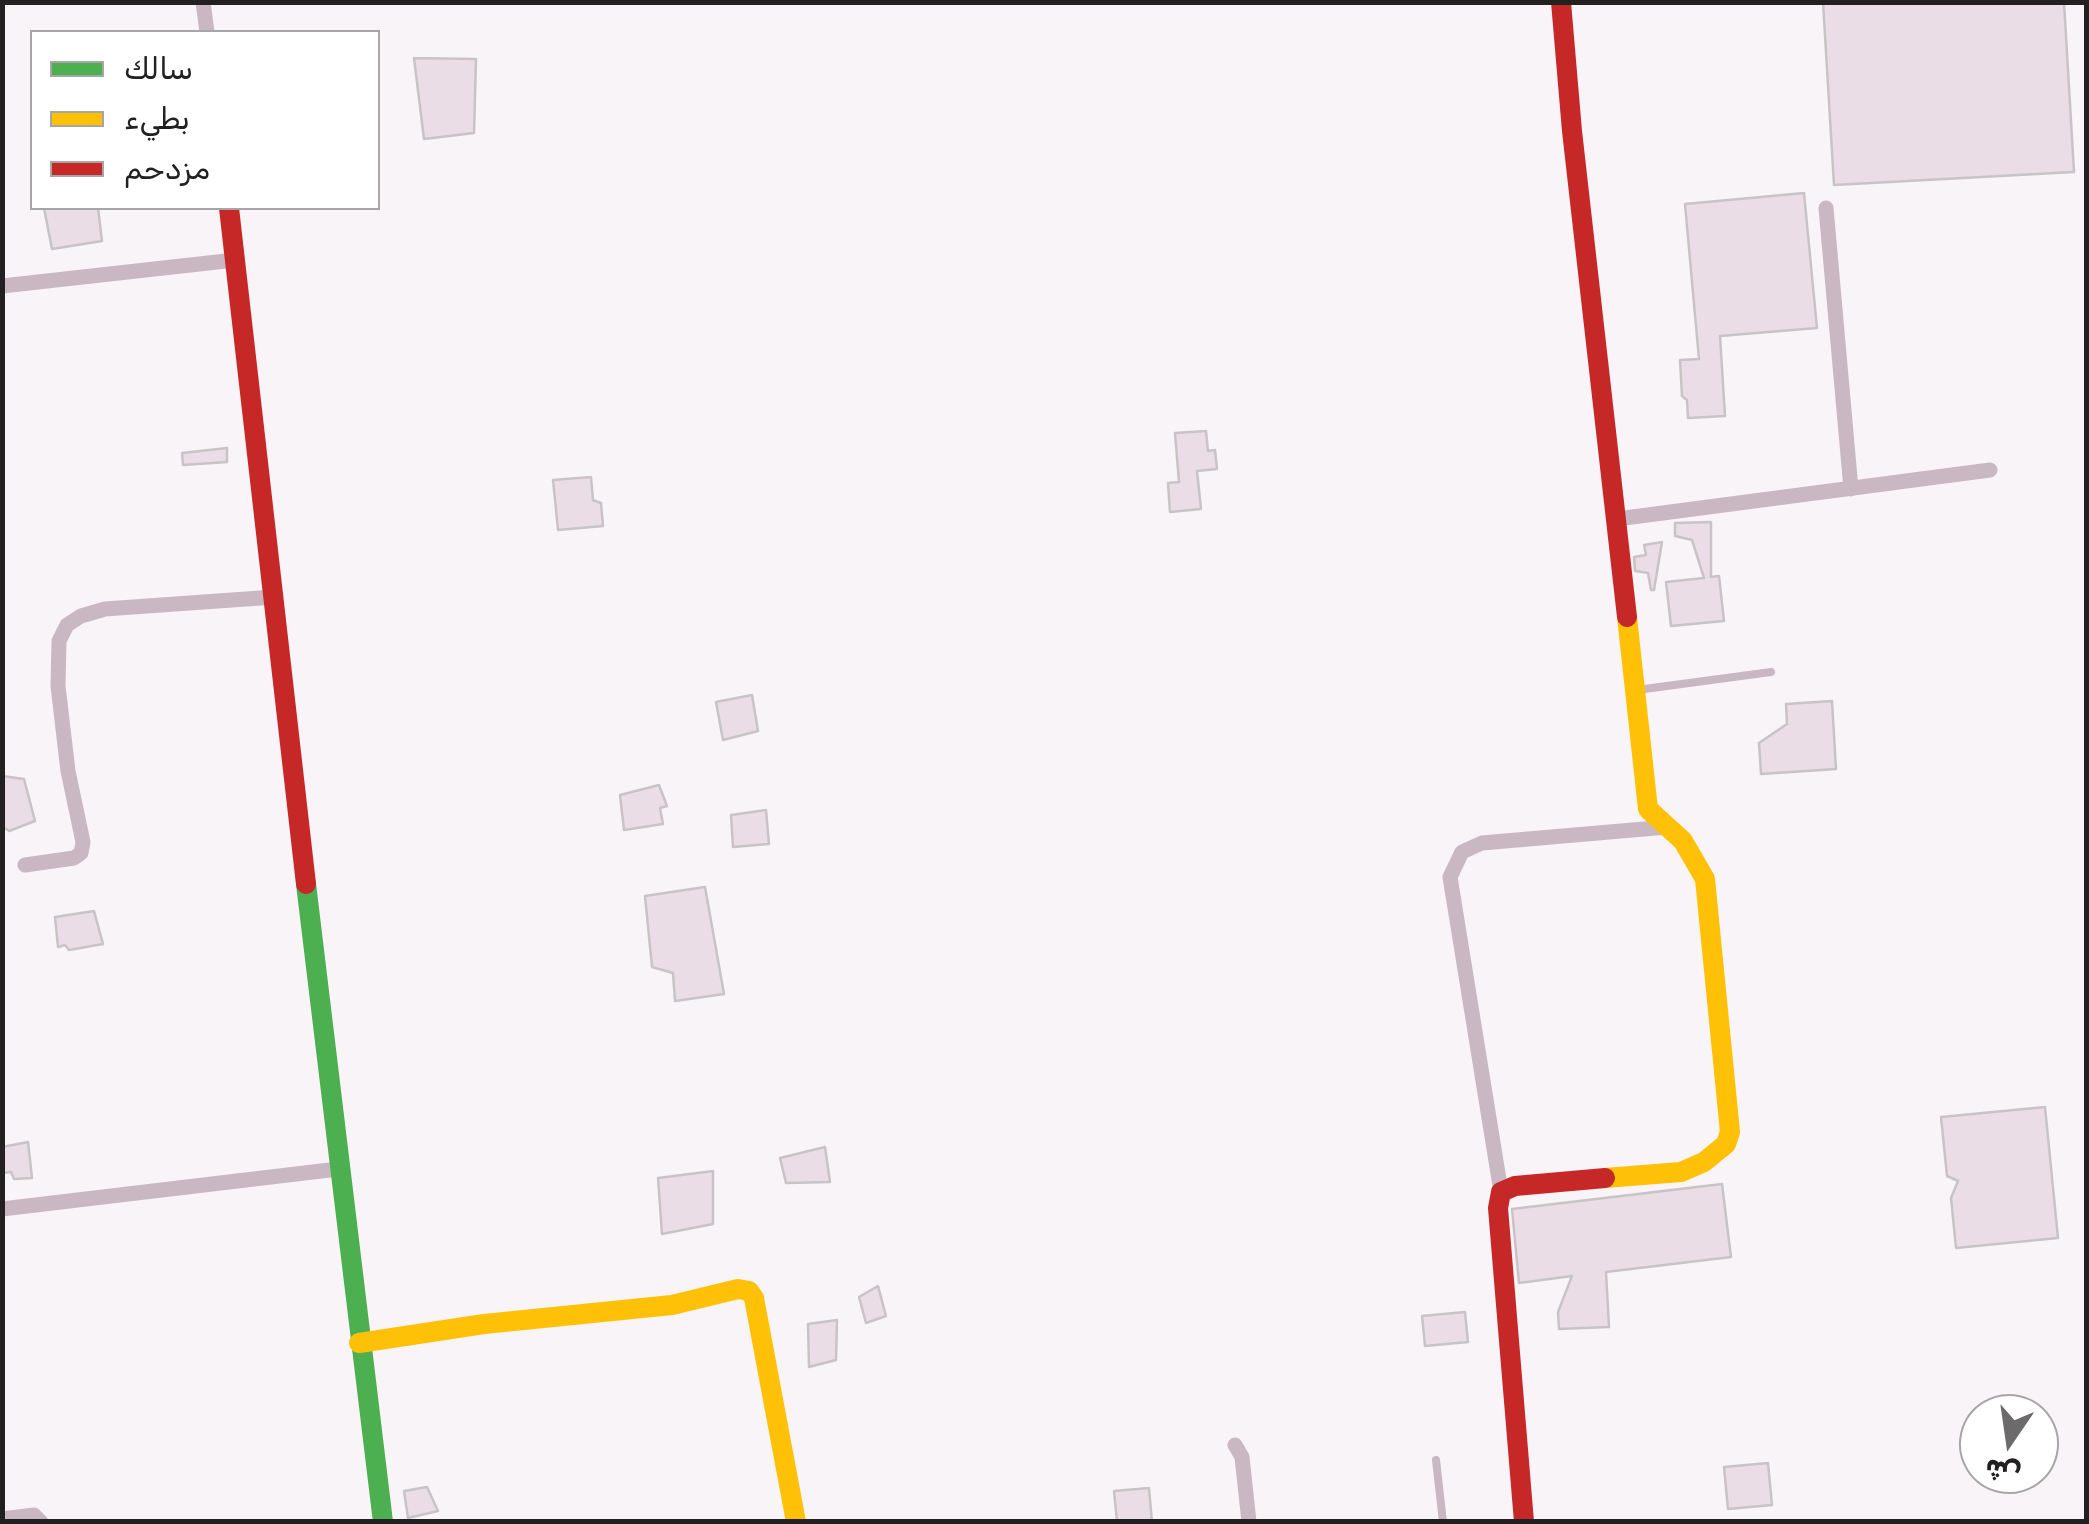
<!DOCTYPE html>
<meta charset="utf-8">
<style>
body{margin:0}
#map{position:relative;width:2089px;height:1524px;overflow:hidden;background:#f9f4f7;font-family:Rubik,Cairo,sans-serif}
canvas{display:block}
.frame{position:absolute;inset:0;border:5px solid #222021;pointer-events:none}
.legend{position:absolute;left:30px;top:30px;width:350px;height:180px;box-sizing:border-box;background:#fff;border:2px solid #a7a6a6;margin:0;padding:12px 18px;list-style:none;font-size:30px;color:#222021}
.legend li{display:flex;align-items:center;gap:20px;height:50px}
.legend b{width:50px;border:2px solid #a7a6a6}
.north{position:absolute;left:1959px;top:1394px;width:100px;height:100px;box-sizing:border-box;background:#fff;border:2px solid #a7a6a6;border-radius:50%;rotate:193deg;font-size:28px;font-weight:700;line-height:40px;text-align:center;color:#222021}
.north::after{content:'';display:block;margin:auto;width:35px;height:45px;background:#6d6a6c;clip-path:polygon(50% 0,100% 100%,50% 72%,0 100%)}
</style>
<div id="map">
<canvas width="2089" height="1524"></canvas>
<div class="frame"></div>
<ul class="legend">
<li><b style="height:12px;background:#4caf50"></b>سالك</li>
<li><b style="height:12px;background:#ffc107"></b>بطيء</li>
<li><b style="height:12px;background:#c62828"></b>مزدحم</li>
</ul>
<div class="north">ش</div>
</div>
<script>
const context = document.querySelector('canvas').getContext('2d');
context.lineJoin = 'round';
function fillPath(path, color) {
  context.fillStyle = color;
  context.fill(path, 'evenodd');
}
function shape(rows) {
  const path = new Path2D();
  for (const r of rows) {
    path.moveTo(r[0], r[1]);
    for (let i = 2; i < r.length; i += 2) path.lineTo(r[i], r[i + 1]);
  }
  return path;
}
function stroke(path, color, width, dash) {
  context.strokeStyle = color;
  context.lineWidth = width;
  context.lineCap = dash ? 'butt' : 'round';
  context.setLineDash(dash || []);
  context.stroke(path);
}
const building = shape([
 [1823,2,2064,2,2074,172,1834,185,1823,2],
 [414,58,476,59,474,133,424,139,414,58],
 [1804,193,1817,328,1720,336,1725,416,1688,418,1687,400,1682,396,1680,360,1699,359,1685,204,1804,193],
 [44,208,98,208,102,241,52,249,44,208],
 [1206,431,1208,451,1215,450,1217,469,1197,471,1201,509,1170,512,1168,483,1179,482,1175,433,1206,431],
 [227,448,227,462,183,465,182,453,227,448],
 [591,477,593,500,601,503,603,526,558,530,553,480,591,477],
 [1711,522,1711,577,1719,576,1724,621,1671,626,1666,582,1704,578,1692,540,1675,536,1675,523,1711,522],
 [1662,542,1654,590,1651,590,1648,573,1635,571,1634,557,1646,555,1644,545,1662,542],
 [752,695,758,731,723,740,716,702,752,695],
 [1832,701,1836,769,1761,774,1759,743,1787,724,1786,704,1832,701],
 [2,776,24,779,35,821,9,831,2,826,2,776],
 [659,785,667,806,660,808,663,824,624,830,620,795,659,785],
 [766,810,769,844,733,847,731,815,766,810],
 [705,887,724,994,675,1001,673,973,652,967,645,896,705,887],
 [94,911,103,944,69,950,65,945,58,947,55,917,94,911],
 [2045,1107,2058,1238,1956,1248,1951,1198,1958,1181,1947,1176,1941,1117,2045,1107],
 [28,1142,32,1178,14,1179,11,1172,2,1173,2,1147,28,1142],
 [825,1147,830,1182,786,1183,780,1158,825,1147],
 [713,1171,713,1224,662,1234,658,1178,713,1171],
 [1722,1184,1731,1257,1606,1272,1609,1327,1559,1329,1558,1312,1572,1276,1519,1283,1512,1209,1722,1184],
 [878,1286,886,1316,866,1323,859,1297,878,1286],
 [1465,1312,1468,1342,1425,1346,1422,1316,1465,1312],
 [837,1320,836,1360,809,1367,808,1324,837,1320],
 [1768,1463,1772,1505,1728,1509,1724,1467,1768,1463],
 [427,1487,438,1511,408,1518,404,1491,427,1487],
 [1149,1488,1152,1522,1117,1522,1114,1491,1149,1488]
]);
fillPath(building, '#ebdde5');
stroke(building, '#c8c4c6', 2.5);
stroke(shape([
 [1637,690,1771,672],
 [1436,1460,1443,1522]
]), '#c9b8c1', 8);
stroke(shape([
 [203,2,207,32],
 [1826,208,1851,489],
 [2,286,235,260],
 [1617,519,1990,470],
 [25,865,74,858,81,853,83,842,68,771,58,686,59,641,67,625,81,616,105,609,274,597],
 [1501,1192,1450,877,1462,852,1482,843,1667,827],
 [2,1209,338,1169],
 [1235,1445,1242,1457,1249,1522],
 [2,1519,34,1515,41,1522]
]), '#c9b8c1', 15);
stroke(shape([
 [306,884,383,1522]
]), '#4caf50', 20);
stroke(shape([
 [1605,1178,1681,1172,1704,1162,1726,1144,1730,1132,1705,879,1683,841,1648,809,1627,617],
 [359,1343,484,1324,672,1305,738,1289,749,1291,754,1298,796,1522]
]), '#ffc107', 20);
stroke(shape([
 [1561,2,1572,131,1627,617],
 [229,208,306,884],
 [1524,1522,1498,1208,1501,1192,1515,1186,1605,1178]
]), '#c62828', 20);
</script>
